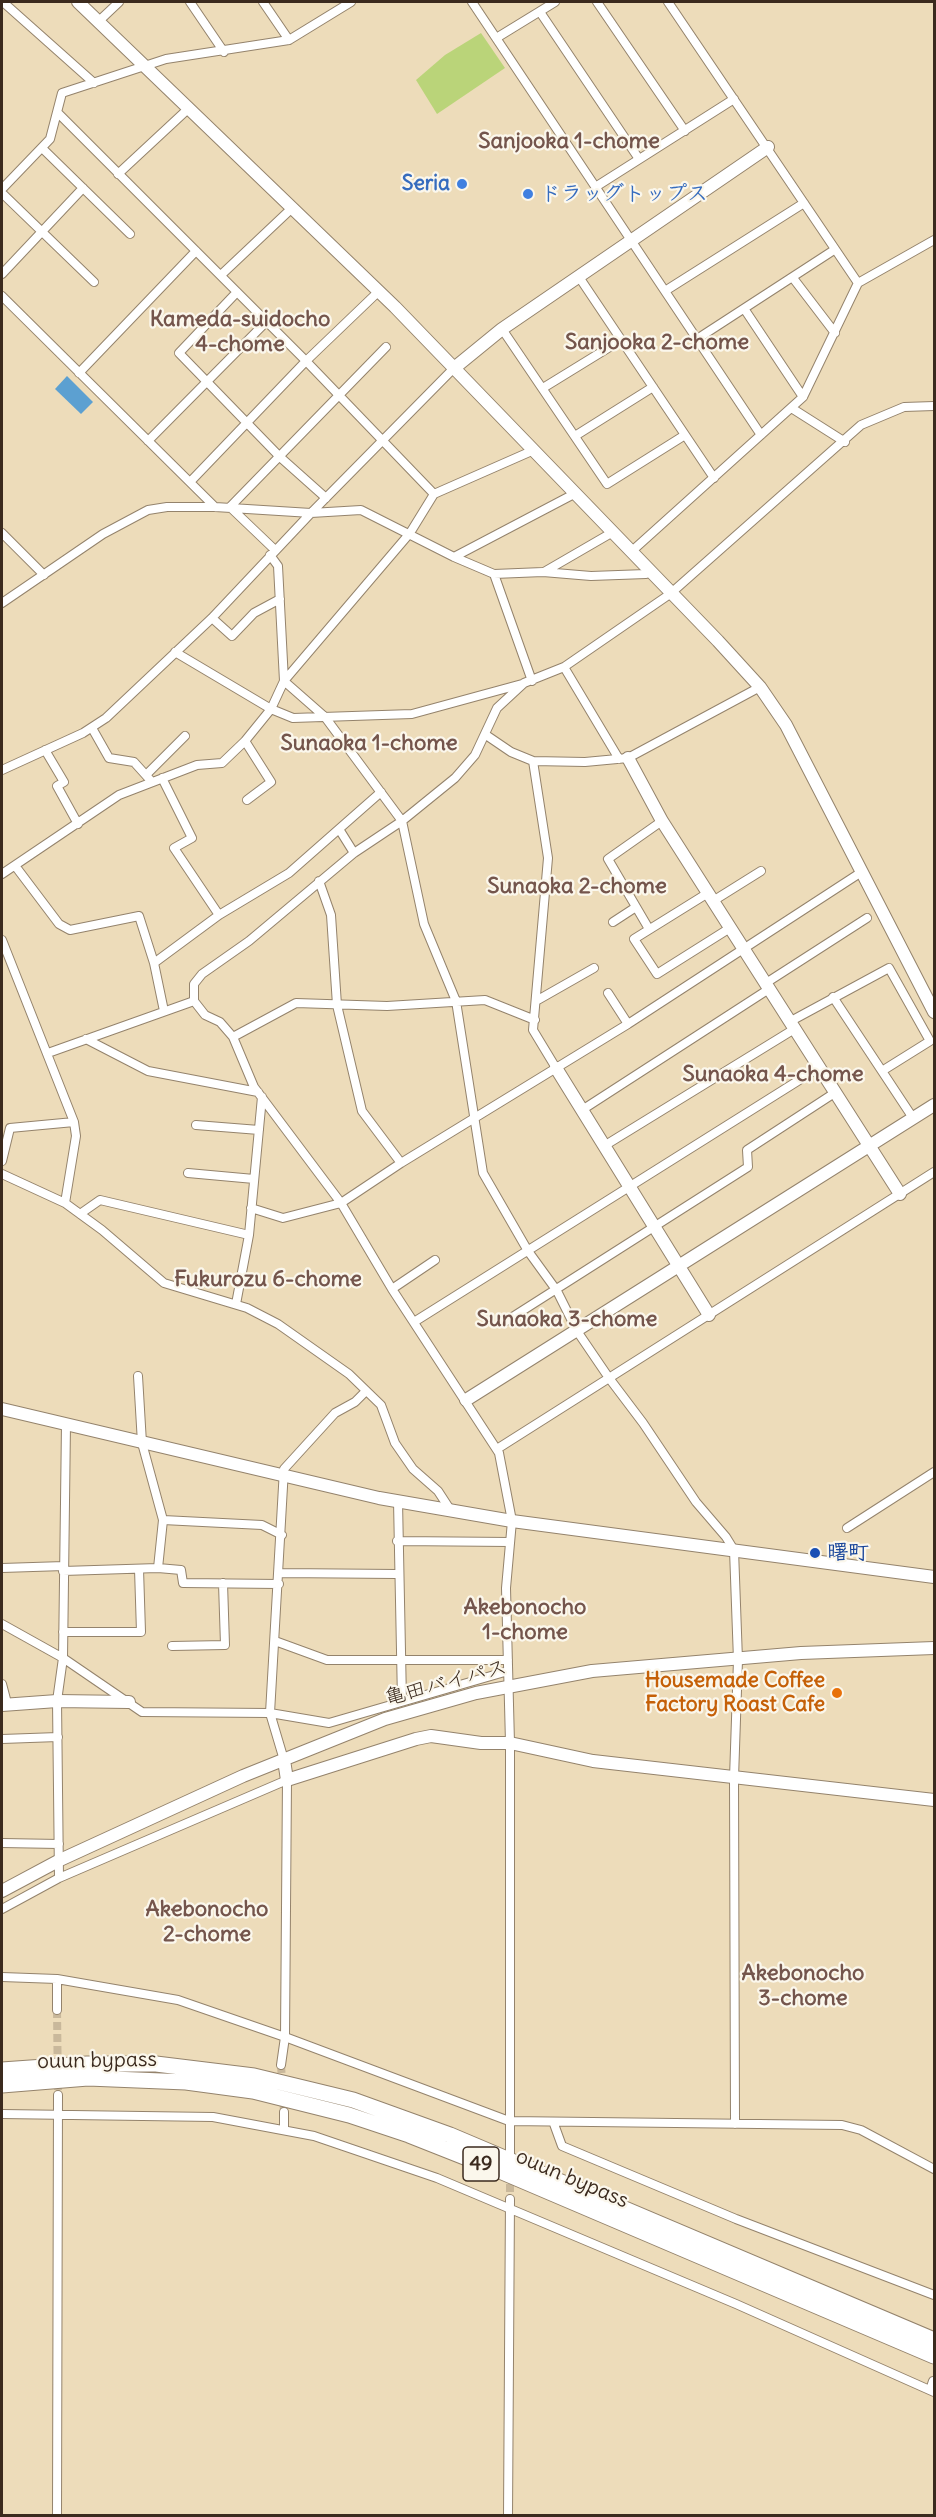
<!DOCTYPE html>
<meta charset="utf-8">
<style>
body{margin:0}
#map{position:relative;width:936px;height:2517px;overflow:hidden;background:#eddcba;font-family:Delius,sans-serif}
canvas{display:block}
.frame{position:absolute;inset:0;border:3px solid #3b2a1e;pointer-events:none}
</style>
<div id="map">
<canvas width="936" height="2517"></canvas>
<div class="frame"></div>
</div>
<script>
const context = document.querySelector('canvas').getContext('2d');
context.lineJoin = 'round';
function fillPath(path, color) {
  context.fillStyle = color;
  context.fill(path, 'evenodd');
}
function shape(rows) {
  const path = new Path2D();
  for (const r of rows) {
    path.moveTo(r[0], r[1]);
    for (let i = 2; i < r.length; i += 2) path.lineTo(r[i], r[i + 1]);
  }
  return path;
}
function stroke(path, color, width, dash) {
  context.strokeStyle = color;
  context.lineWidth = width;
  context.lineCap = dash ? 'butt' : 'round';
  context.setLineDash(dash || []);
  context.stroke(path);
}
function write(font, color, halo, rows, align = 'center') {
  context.font = font + ' Delius,"Klee One",sans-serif';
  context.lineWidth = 4.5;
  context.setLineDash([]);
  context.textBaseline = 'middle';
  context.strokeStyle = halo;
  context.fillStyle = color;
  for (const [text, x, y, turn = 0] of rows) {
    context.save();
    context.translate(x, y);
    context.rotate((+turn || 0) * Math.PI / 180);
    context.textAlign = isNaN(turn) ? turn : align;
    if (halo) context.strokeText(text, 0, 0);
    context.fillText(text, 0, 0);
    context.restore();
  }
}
fillPath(shape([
 [481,33,505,68,437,114,416,80,445,55]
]), '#bad479');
fillPath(shape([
 [67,376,93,402,81,414,55,389]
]), '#5ca0d1');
stroke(shape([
 [57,2010,58,2095],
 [281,2065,284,2112],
 [510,2172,510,2199]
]), '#c9b89b', 8, [8, 4]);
const street = shape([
 [3,2,94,83],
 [190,2,224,52],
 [263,2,289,40],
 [472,2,761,435],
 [597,2,685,131],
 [668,2,858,283],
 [540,12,639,159],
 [100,20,119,2],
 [498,37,555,2],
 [58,113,306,361,434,494],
 [42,148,130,234],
 [118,174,189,108],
 [597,186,734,99],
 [2,189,50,139,62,93,166,59,289,40,351,2],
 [2,193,94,282],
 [2,274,83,188],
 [221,275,291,209],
 [579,277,714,478],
 [793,278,835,333],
 [665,291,804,203],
 [237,292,179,353,280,457,326,498],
 [2,296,215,507],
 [745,310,803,397],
 [502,329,607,484,685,435],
 [697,339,834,250],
 [79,373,196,251],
 [543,388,621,340],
 [793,409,845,442],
 [575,436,653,387],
 [148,441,267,321],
 [190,482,306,361,378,292],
 [2,533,44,575],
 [275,550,230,507,386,347],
 [632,551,803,397,858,283,934,240],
 [270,555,278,566,284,681,325,717,402,821,424,924,456,1001,483,1173,528,1251,557,1291,577,1331,609,1378,643,1423,696,1502,726,1537,734,1550,738,1660,734,1778,735,2124],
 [454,557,574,494],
 [544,572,613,532],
 [494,574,543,572,591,576,646,574,650,571],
 [2,603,103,534,148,510,167,507,215,507,311,513,361,510,454,557,494,574,532,681],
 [212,618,232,636,254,613,280,599],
 [175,652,271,709,293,718,412,714,522,684],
 [564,667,619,759],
 [92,728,109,758,134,762,152,782],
 [486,735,511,752,533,761,585,762,628,758,760,687],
 [245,741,271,782,247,800],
 [45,750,64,782,57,786,78,824],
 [533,761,548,858,533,1030,556,1068],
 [2,770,83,733,106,718,212,618,311,513,453,369],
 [146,775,185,736],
 [162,778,192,838,174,848,219,915],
 [339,829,354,853],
 [16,867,59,924,70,930,139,916,154,963,164,1011],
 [2,874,119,795,197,765,222,763,245,741,271,709,284,681,410,533,434,494,534,450],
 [319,881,331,915,337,1005,362,1111,401,1163],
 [708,893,634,939,657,974,730,928],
 [713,901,761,871],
 [613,922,636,907],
 [649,929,608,859,662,821],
 [2,940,74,1122,76,1136,65,1203],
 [154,963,219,915,289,873,381,792],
 [766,983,867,918],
 [608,993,628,1024],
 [833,997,913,1118],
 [536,1001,594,968],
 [791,1021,889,968,930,1041,882,1071],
 [233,1037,296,1003,387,1006,485,1000,535,1020],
 [86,1039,148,1071,258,1092],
 [48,1053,194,1001],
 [582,1110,769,989],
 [196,1125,259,1130],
 [604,1146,796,1028],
 [2,1161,10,1128,74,1122],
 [188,1173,254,1179],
 [2,1174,65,1203,102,1230,164,1283,247,1308,278,1324,349,1374,381,1405,395,1443,413,1469,438,1491,451,1511],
 [251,1208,283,1218,341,1203,401,1163,628,1024,860,873],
 [80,1214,100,1200,249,1235],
 [392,1289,435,1260],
 [236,1304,249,1235,262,1097],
 [414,1322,820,1067],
 [503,1323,748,1167,747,1150,836,1092],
 [138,1376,142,1443,163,1520,158,1568],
 [497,1449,934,1172],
 [398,1501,402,1701],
 [163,1520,262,1525,282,1535],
 [847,1528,934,1472],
 [397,1541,510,1542],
 [2,1568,64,1566],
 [63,1571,158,1568,181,1570,183,1583,279,1584],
 [280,1573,397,1574],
 [2,1624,63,1658,142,1712,270,1713,329,1723,508,1671],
 [63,1632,141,1632,139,1569],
 [275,1641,327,1660,508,1660],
 [172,1646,225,1645,223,1583],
 [2,1684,7,1703],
 [2,1739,58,1737],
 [284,1760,270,1713,284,1469,335,1413,355,1402,366,1391],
 [2,1843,59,1844],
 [59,1878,57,1701,63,1658,66,1424],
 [2,1909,59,1878,287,1780,285,2037,281,2065],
 [2,1977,57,1979,178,2000,285,2037,509,2121,842,2125,861,2130,934,2169],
 [57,1979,57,2010],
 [284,2112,284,2129],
 [2,2114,213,2117,314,2136,437,2178,736,2304,934,2392],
 [554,2124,562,2146,736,2219,934,2295],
 [510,2156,510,1743,506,1588,512,1521,499,1453,392,1289,341,1203,254,1087,233,1037,220,1022,205,1015,194,1001,194,984,202,974,249,941,354,853,402,821,455,778,475,755,497,708,524,683,564,667,670,594,861,425,904,407,934,406],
 [930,2390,933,2381],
 [57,2516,58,2095],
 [508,2516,510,2199]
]);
const secondary = shape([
 [78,2,395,307,718,641,760,687,786,725,934,1012],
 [453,369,502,329,768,147],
 [628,758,662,821,900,1194],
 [556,1068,709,1315],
 [466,1400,934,1105],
 [2,1409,379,1498,512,1521,934,1577],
 [2,1705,57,1701,129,1702],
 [284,1760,287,1780,416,1739,431,1736,481,1743,510,1743,593,1761,934,1800],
 [2,1891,60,1860,243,1776,385,1719,476,1693,592,1671,801,1653,934,1648]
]);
const highway = shape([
 [2,2070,87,2064,156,2064,254,2076,353,2100,450,2135,934,2340],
 [2,2085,88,2078,186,2082,253,2091,349,2115,409,2135,500,2171,934,2356]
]);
stroke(street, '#94836c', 10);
stroke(secondary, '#94836c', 14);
stroke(highway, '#94836c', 17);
stroke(street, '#fff', 8);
stroke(secondary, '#fff', 12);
stroke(highway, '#fff', 15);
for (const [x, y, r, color] of [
 [462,184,6,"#3f7fe0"],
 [528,194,6,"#3f7fe0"],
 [815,1553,6,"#1a4fb4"],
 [837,1693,6,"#e8710a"]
]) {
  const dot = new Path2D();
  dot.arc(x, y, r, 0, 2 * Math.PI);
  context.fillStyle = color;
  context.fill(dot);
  stroke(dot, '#fbf7ec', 2);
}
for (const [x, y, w] of [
 [481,2164,36]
]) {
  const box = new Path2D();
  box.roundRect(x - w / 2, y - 17, w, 34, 4.5);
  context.fillStyle = '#fbf7ec';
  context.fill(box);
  stroke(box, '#3b2a1e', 1.5);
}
write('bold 20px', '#3b2a1e', null, [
 ["49",481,2164]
]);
write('bold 21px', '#366cbe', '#fbf7ec', [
 ["Seria",450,184],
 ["ドラッグトップス",540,194,"left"]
], 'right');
write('bold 21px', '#164399', '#fbf7ec', [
 ["曙町",827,1553]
], 'left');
write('bold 21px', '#c56008', '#fbf7ec', [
 ["Housemade Coffee",825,1681],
 ["Factory Roast Cafe",825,1705]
], 'right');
write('21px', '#3b2a1e', '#fbf7ec', [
 ["亀田バイパス",446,1683,-15],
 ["ouun bypass",97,2061,-1],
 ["ouun bypass",572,2179,23]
]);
write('bold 22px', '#74554c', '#fbf7ec', [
 ["Sanjooka 1-chome",569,142],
 ["Kameda-suidocho",240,320],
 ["4-chome",240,345],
 ["Sanjooka 2-chome",657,343],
 ["Sunaoka 1-chome",369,744],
 ["Sunaoka 2-chome",577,887],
 ["Sunaoka 4-chome",773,1075],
 ["Fukurozu 6-chome",268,1280],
 ["Sunaoka 3-chome",567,1320],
 ["Akebonocho",525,1608],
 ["1-chome",525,1633],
 ["Akebonocho",207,1910],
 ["2-chome",207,1935],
 ["Akebonocho",803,1974],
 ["3-chome",803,1999]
]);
</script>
